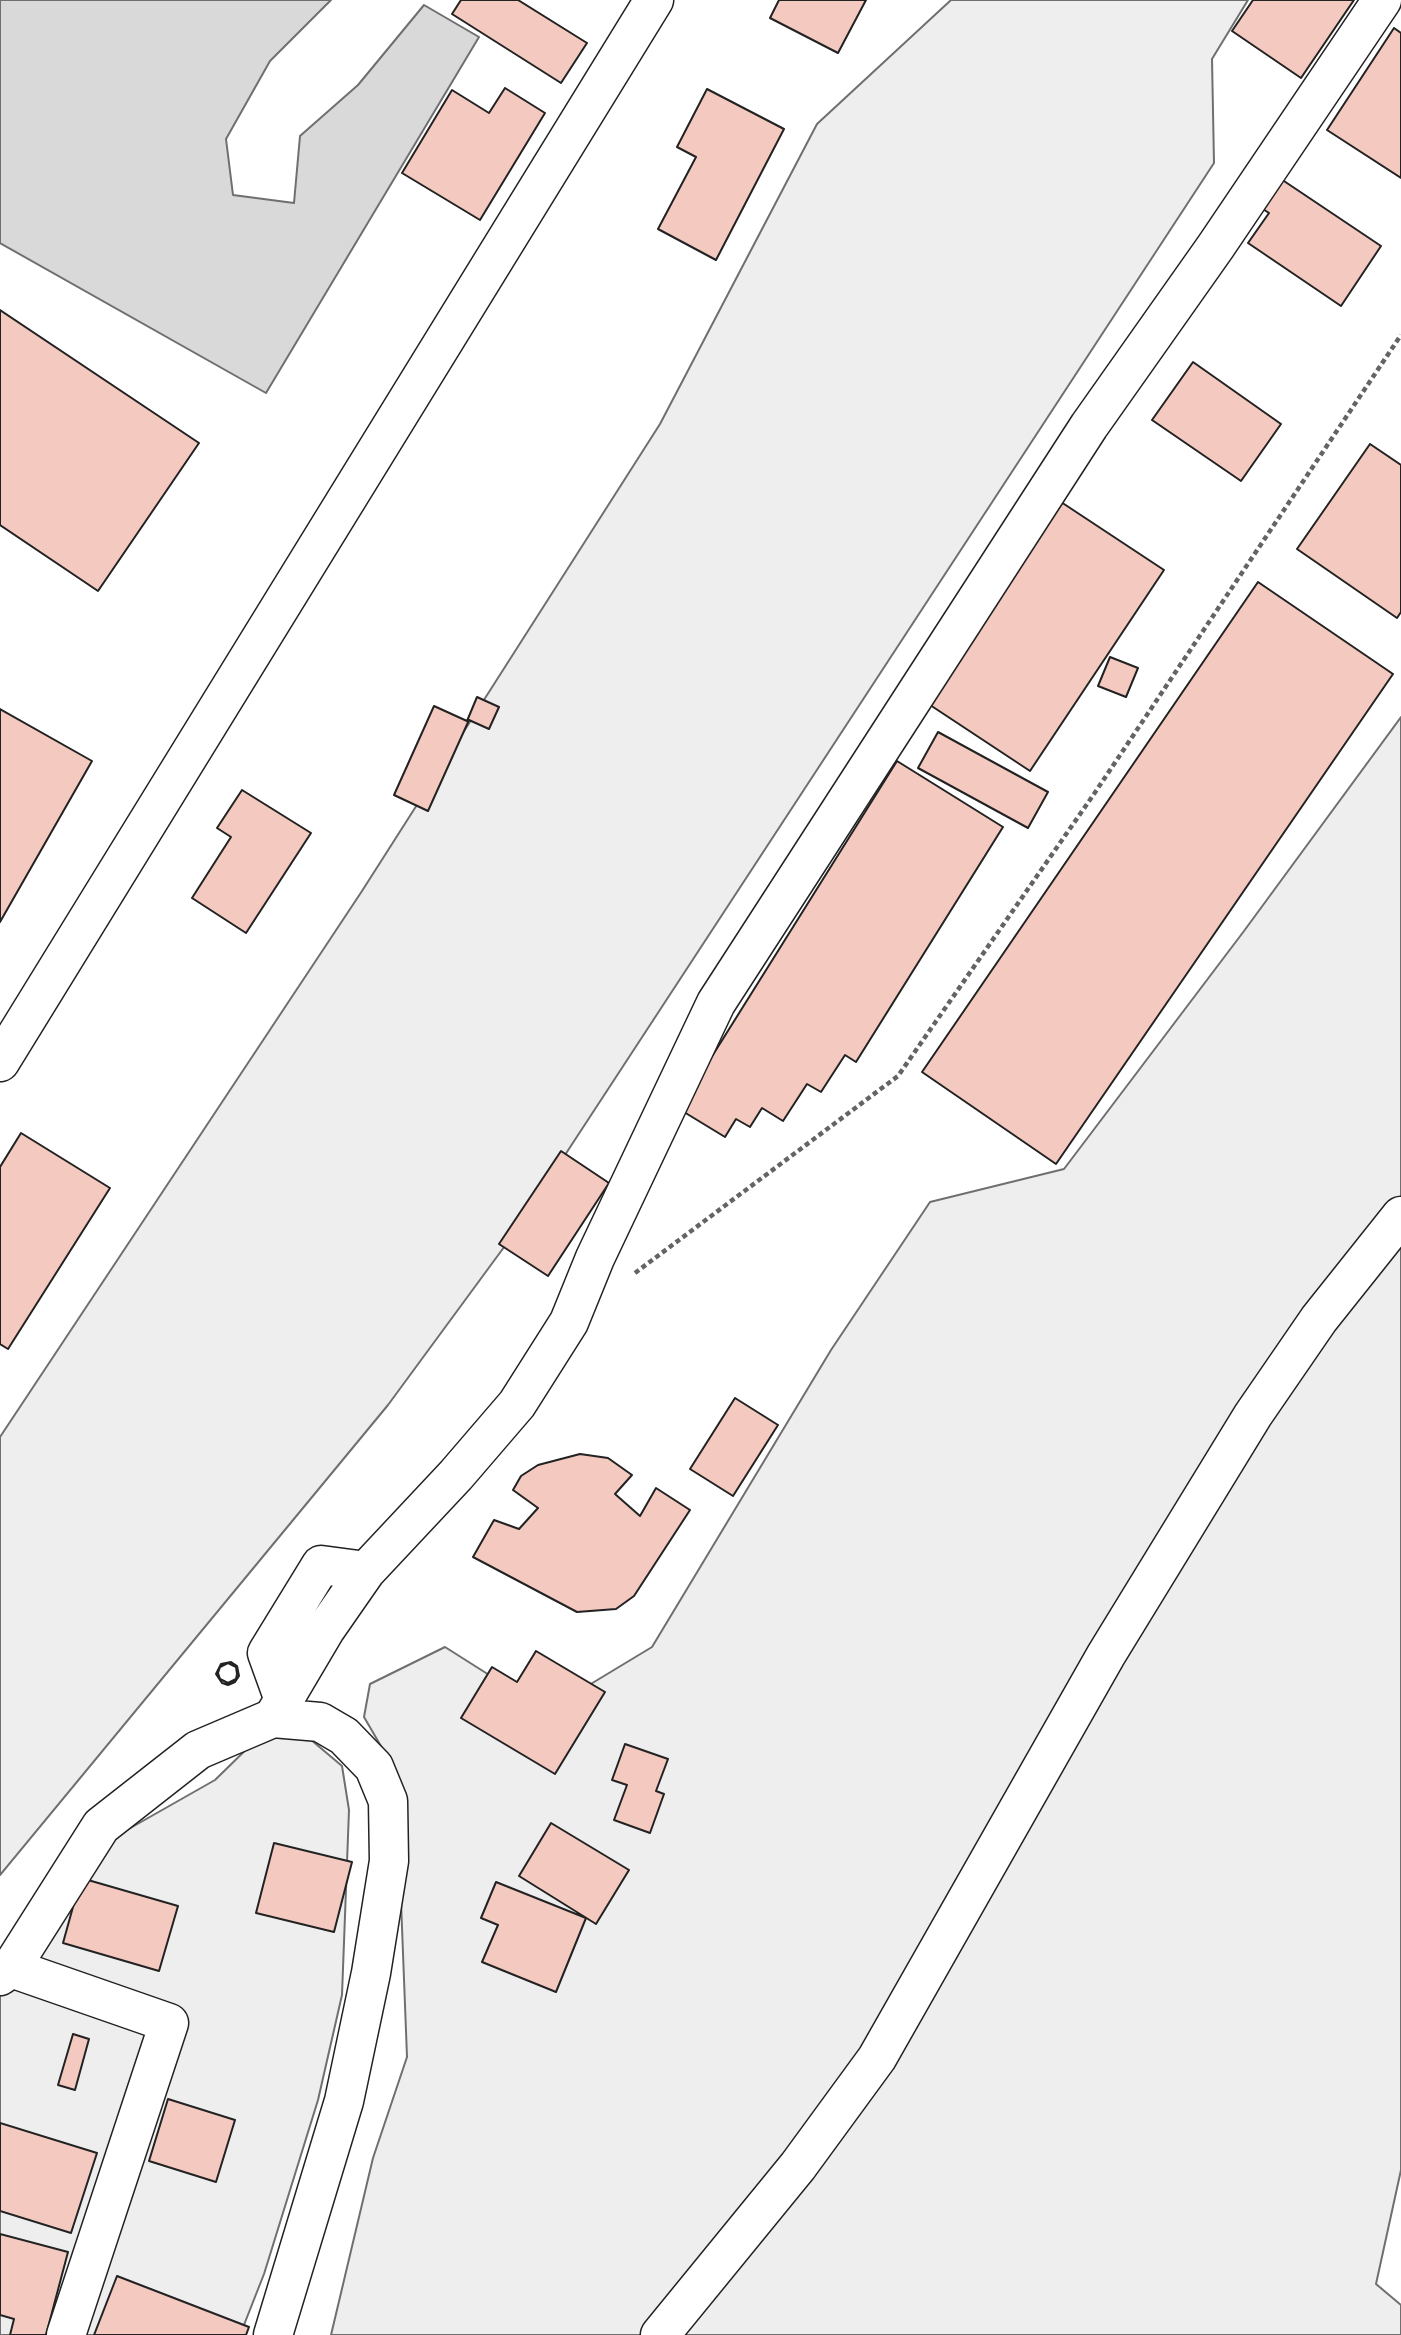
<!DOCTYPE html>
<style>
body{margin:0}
canvas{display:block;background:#fff}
</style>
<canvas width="1401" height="2335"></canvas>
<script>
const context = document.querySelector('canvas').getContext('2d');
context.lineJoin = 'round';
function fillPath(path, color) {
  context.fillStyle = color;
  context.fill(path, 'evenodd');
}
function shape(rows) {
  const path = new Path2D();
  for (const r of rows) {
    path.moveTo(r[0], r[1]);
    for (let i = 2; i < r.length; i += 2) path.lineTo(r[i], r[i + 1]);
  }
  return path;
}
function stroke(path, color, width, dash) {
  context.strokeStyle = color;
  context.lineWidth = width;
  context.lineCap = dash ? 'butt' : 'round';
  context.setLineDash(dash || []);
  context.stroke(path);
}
const green = shape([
 [951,0,1248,0,1212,59,1214,163,510,1239,388,1405,0,1875,0,1437,362,891,660,424,817,124,951,0],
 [1401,717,1401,2170,1376,2284,1401,2305,1401,2335,331,2335,373,2158,407,2057,396,1772,364,1717,370,1684,445,1647,546,1711,652,1647,831,1350,930,1202,1064,1169,1244,931,1401,717],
 [259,1737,310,1739,342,1766,349,1810,342,1995,318,2100,264,2274,240,2335,0,2335,0,1966,111,1839,215,1780,259,1737]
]);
fillPath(green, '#eee');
stroke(green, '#6f6f6f', 2);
const water = shape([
 [0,0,331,0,270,61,226,139,233,195,294,203,300,136,358,85,424,5,479,37,266,393,0,243,0,0]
]);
fillPath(water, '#d9d9d9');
stroke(water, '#6f6f6f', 2);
const building = shape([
 [461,0,518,0,587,43,561,83,452,14,461,0],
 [779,0,866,0,838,53,770,18,779,0],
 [1253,0,1354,0,1301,78,1232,31,1253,0],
 [1394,28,1401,33,1401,178,1327,130,1394,28],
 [505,88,545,113,480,220,402,173,452,90,489,113,505,88],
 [707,89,784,129,716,260,658,229,696,157,677,147,707,89],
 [1275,175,1381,246,1341,306,1248,243,1269,213,1255,204,1275,175],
 [0,310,199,443,98,591,0,525,0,310],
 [1193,362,1281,424,1241,481,1152,420,1193,362],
 [1370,444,1401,465,1401,612,1397,618,1297,549,1370,444],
 [1058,500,1164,570,1030,771,924,701,1058,500],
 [1258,582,1393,674,1056,1164,922,1072,1258,582],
 [1110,657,1138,668,1126,697,1098,686,1110,657],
 [477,697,499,707,489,729,469,720,428,811,394,795,434,706,467,721,477,697],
 [0,709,92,761,0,922,0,709],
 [938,732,1048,792,1028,828,918,768,938,732],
 [897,761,1003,827,856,1062,845,1055,821,1092,807,1084,783,1121,762,1108,750,1127,736,1119,725,1137,679,1109,897,761],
 [242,790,311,833,246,933,192,898,231,837,217,828,242,790],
 [21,1133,110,1188,8,1349,0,1344,0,1167,21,1133],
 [561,1151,609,1183,548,1276,499,1244,561,1151],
 [735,1398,778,1425,733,1496,690,1469,735,1398],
 [580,1454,608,1458,632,1475,615,1494,640,1516,656,1488,690,1510,634,1596,616,1609,577,1612,473,1557,494,1520,519,1529,538,1508,513,1490,521,1476,538,1465,580,1454],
 [536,1651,605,1692,555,1774,461,1718,492,1667,517,1682,536,1651],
 [231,1662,237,1666,239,1676,235,1682,228,1685,222,1683,216,1674,221,1664,231,1662],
 [228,1663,236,1667,237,1674,236,1679,228,1683,220,1679,218,1673,220,1667,228,1663],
 [625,1744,668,1759,656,1791,664,1794,650,1833,614,1820,627,1785,612,1780,625,1744],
 [551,1823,629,1870,596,1924,519,1876,551,1823],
 [274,1843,352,1862,334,1932,256,1913,274,1843],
 [81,1878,178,1906,159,1971,63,1943,81,1878],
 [496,1882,586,1918,556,1992,482,1962,498,1925,481,1918,496,1882],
 [73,2034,89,2039,75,2090,58,2085,73,2034],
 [168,2099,235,2120,216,2182,149,2161,168,2099],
 [0,2123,97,2153,71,2233,0,2211,0,2123],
 [0,2234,68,2252,46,2335,10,2335,14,2319,0,2315,0,2234],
 [117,2276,249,2327,246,2335,94,2335,117,2276]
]);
fillPath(building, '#f3c9c0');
stroke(building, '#222', 2);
const minor = shape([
 [0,1062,654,0],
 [284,1700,267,1653,321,1565,366,1571],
 [273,1718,325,1630,366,1571,456,1475,517,1404,569,1322,595,1258,716,1003,1089,426,1216,246,1382,0],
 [11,1968,169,2023,66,2335],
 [0,1976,11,1968,101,1826,198,1750,273,1718,320,1722,344,1736,374,1767,388,1801,389,1861,371,1973,344,2101,273,2335],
 [660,2335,798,2166,877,2058,1106,1655,1253,1415,1319,1319,1401,1216]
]);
stroke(minor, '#222', 41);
stroke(shape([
 [635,1273,898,1076,1094,794,1401,335]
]), '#646464', 4.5, [5, 3.5]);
stroke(minor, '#fff', 38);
</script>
